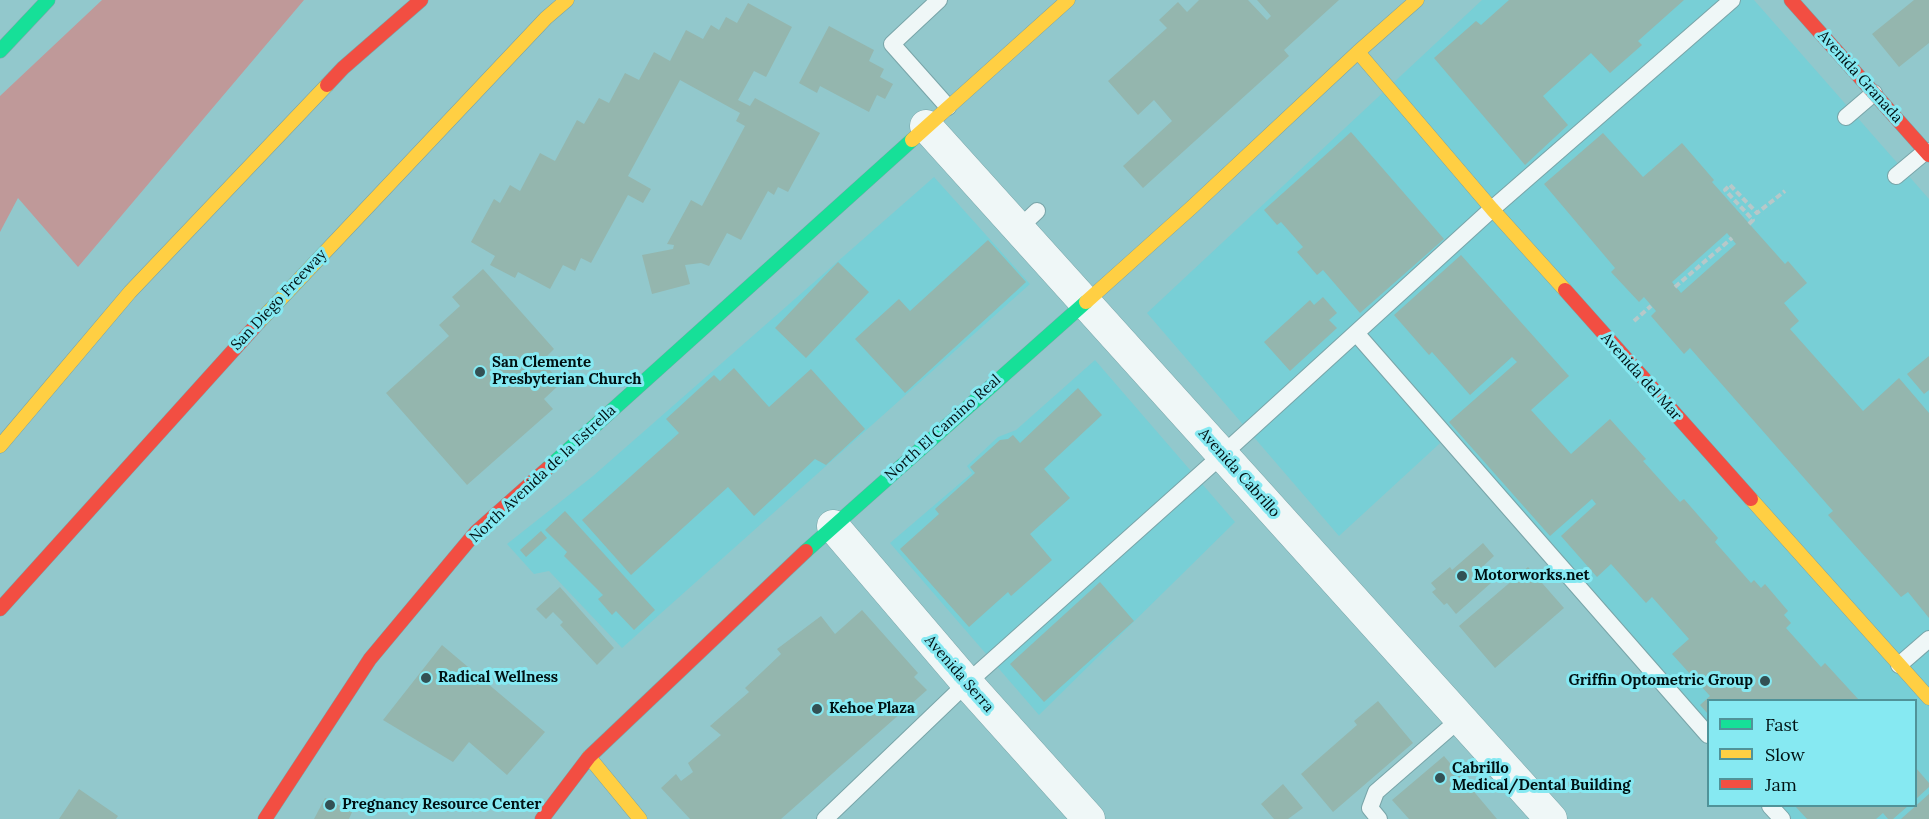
<!DOCTYPE html>
<style>
body{margin:0}
#map{position:relative;width:1929px;height:819px;overflow:hidden;background:#92c8cc;font-family:Lora,serif}
canvas{display:block}
.legend{position:absolute;left:1707px;top:699px;width:210px;height:108px;box-sizing:border-box;background:#86e9f2;border:2px solid #509399;margin:0;padding:8px 10px;list-style:none;font-size:18px;color:#001113}
.legend li{display:flex;align-items:center;gap:12px;height:30px}
.legend b{width:30px;border:2px solid #509399}
</style>
<div id="map">
<canvas width="1929" height="819"></canvas>
<ul class="legend">
<li><b style="height:8px;background:#16e098"></b>Fast</li>
<li><b style="height:8px;background:#ffcf43"></b>Slow</li>
<li><b style="height:8px;background:#f24e42"></b>Jam</li>
</ul>
</div>
<script>
const context = document.querySelector('canvas').getContext('2d');
context.lineJoin = 'round';
function fillPath(path, color) {
  context.fillStyle = color;
  context.fill(path, 'evenodd');
}
function shape(rows) {
  const path = new Path2D();
  for (const r of rows) {
    path.moveTo(r[0], r[1]);
    for (let i = 2; i < r.length; i += 2) path.lineTo(r[i], r[i + 1]);
  }
  return path;
}
function stroke(path, color, width, dash) {
  context.strokeStyle = color;
  context.lineWidth = width;
  context.lineCap = dash ? 'butt' : 'round';
  context.setLineDash(dash || []);
  context.stroke(path);
}
function write(font, color, halo, rows, align = 'center') {
  context.font = font + ' Lora,serif';
  context.lineWidth = 6;
  context.setLineDash([]);
  context.textBaseline = 'middle';
  context.strokeStyle = halo;
  context.fillStyle = color;
  for (const [text, x, y, turn = 0] of rows) {
    context.save();
    context.translate(x, y);
    context.rotate((+turn || 0) * Math.PI / 180);
    context.textAlign = isNaN(turn) ? turn : align;
    if (halo) context.strokeText(text, 0, 0);
    context.fillText(text, 0, 0);
    context.restore();
  }
}
fillPath(shape([
 [1482,0,1754,0,1929,199,1929,819,1792,819,1780,806,1916,806,1916,700,1708,700,1708,725,1450,434,1339,536,1147,313],
 [934,177,1030,284,622,648,549,571,534,574,507,544,593,476],
 [1095,360,1235,522,1039,715,890,543,972,473,967,466,998,437,1016,430]
]), '#78cfd6');
fillPath(shape([
 [102,0,304,0,78,267,18,198,0,232,0,96]
]), '#bf9999');
fillPath(shape([
 [1199,0,1248,0,1267,20,1271,16,1257,0,1339,0,1284,50,1289,56,1143,188,1123,166,1172,121,1154,100,1138,115,1108,81,1167,28,1159,20,1178,2,1187,12],
 [1509,0,1684,0,1638,41,1642,45,1610,73,1591,53,1543,96,1568,125,1525,165,1434,58,1476,21,1481,25],
 [1914,0,1929,0,1929,43,1899,67,1872,34],
 [748,3,792,27,766,77,754,71,738,100,750,106,755,98,820,133,788,192,778,187,774,195,768,191,741,240,727,233,709,266,701,263,685,265,690,284,652,294,642,255,673,249,674,245,667,244,691,200,702,206,745,126,736,121,740,113,680,80,628,176,651,189,643,203,628,195,591,263,581,258,575,271,563,265,550,289,518,272,515,278,490,265,495,256,471,242,494,199,500,203,510,185,520,191,540,153,555,161,577,120,584,124,599,98,609,103,625,73,639,80,654,52,670,61,686,30,703,39,711,25,719,30,726,17,737,23],
 [829,26,874,50,869,61,884,69,880,77,893,84,885,99,877,95,869,112,820,86,817,93,799,83],
 [1351,132,1444,239,1360,313,1323,270,1317,275,1297,252,1303,247,1281,222,1277,225,1264,210],
 [1603,133,1643,177,1682,143,1714,180,1712,182,1785,264,1788,261,1807,283,1784,303,1799,321,1790,329,1863,411,1899,378,1929,413,1929,618,1908,592,1901,597,1828,515,1833,511,1690,348,1684,354,1651,316,1656,311,1644,297,1639,302,1611,272,1615,268,1544,184],
 [1727,233,1736,244,1681,293,1672,282],
 [988,240,1026,282,905,393,855,339,899,299,910,311],
 [1461,255,1569,376,1531,410,1571,454,1610,419,1646,459,1643,461,1680,502,1684,499,1718,538,1715,542,1751,583,1754,580,1761,588,1765,584,1788,611,1784,615,1791,623,1786,628,1821,667,1825,663,1859,700,1708,700,1708,714,1700,705,1710,696,1672,654,1689,639,1652,597,1646,603,1611,564,1597,577,1561,536,1596,504,1592,499,1550,536,1449,422,1517,362,1512,357,1470,395,1432,352,1429,355,1394,315],
 [838,262,869,292,806,358,775,328],
 [483,269,554,349,542,361,561,383,544,399,553,409,467,485,386,393,449,336,439,325,460,306,452,297],
 [1323,297,1337,313,1329,320,1337,328,1290,371,1264,342,1310,300,1314,305],
 [1929,356,1929,390,1924,394,1907,374],
 [734,368,769,407,811,369,865,429,826,465,815,459,754,516,728,487,631,575,582,520,679,433,666,419,714,375,720,381],
 [1078,388,1102,415,1044,469,1070,498,1030,534,1052,560,1011,596,1008,592,969,627,900,549,939,514,935,509,975,473,970,467,1000,440,1008,439,1013,435,1020,443],
 [565,511,655,610,634,630,616,611,612,615,598,599,603,595,564,556,567,552,545,530],
 [541,531,547,538,526,557,520,550],
 [1483,543,1494,556,1479,570,1491,583,1456,614,1447,603,1444,605,1432,592,1436,589,1431,583,1450,567,1452,570],
 [1528,567,1564,608,1495,668,1459,626],
 [1100,582,1134,621,1044,702,1010,664],
 [560,587,614,648,597,665,560,625,563,622,553,612,546,619,536,609],
 [862,610,918,673,914,677,927,690,781,819,690,819,661,788,676,774,681,781,693,772,688,763,721,735,710,726,749,692,745,688,781,654,777,649,821,616,835,634],
 [442,645,545,732,507,775,469,742,453,762,383,720],
 [1378,701,1413,743,1333,812,1301,774,1357,725,1354,721],
 [1444,756,1497,819,1409,819,1392,800],
 [1916,768,1929,783,1929,787,1916,799],
 [1283,784,1303,808,1288,819,1274,819,1261,804],
 [79,789,118,816,116,819,59,819],
 [1929,794,1929,819,1901,819],
 [325,798,352,812,349,819,314,819],
 [1795,806,1908,806,1893,819,1888,819,1883,813,1876,819,1807,819]
]), '#94b6ae');
const lane = shape([
 [939,0,892,44,948,107],
 [1846,117,1874,93],
 [1896,176,1926,151],
 [1018,229,1037,211],
 [1356,333,1708,735],
 [1899,665,1929,639],
 [1770,806,1782,819],
 [825,819,967,683,1222,455,1492,209,1732,0],
 [1379,819,1370,808,1376,792,1461,718]
]);
const street = shape([
 [926,126,1551,819],
 [833,526,967,683,1089,819]
]);
const fast = shape([
 [0,51,48,0],
 [548,468,912,140],
 [806,551,1086,302]
]);
const slow = shape([
 [1358,52,1492,209,1565,290],
 [912,140,1068,0],
 [1086,302,1191,208,1358,52,1417,0],
 [259,322,546,18,567,0],
 [0,446,130,292,327,85],
 [1751,499,1929,698],
 [589,757,640,819]
]);
const jam = shape([
 [1791,0,1929,155],
 [327,85,343,68,421,0],
 [1565,290,1751,499],
 [0,609,259,322],
 [265,819,370,659,476,532,548,468],
 [542,819,589,757,806,551]
]);
stroke(lane, '#78a4a8', 18);
stroke(street, '#78a4a8', 33);
stroke(fast, '#78a4a8', 15);
stroke(slow, '#78a4a8', 15);
stroke(jam, '#78a4a8', 15);
stroke(shape([
 [1749,224,1753,220,1725,190,1730,185,1757,213,1785,191],
 [1675,287,1732,238],
 [1634,321,1651,306]
]), '#b7c8c9', 4, [6, 3]);
stroke(lane, '#eff7f7', 16);
stroke(street, '#eff7f7', 32);
stroke(fast, '#16e098', 14);
stroke(slow, '#ffcf43', 14);
stroke(jam, '#f24e42', 14);
for (const [x, y, r, color] of [
 [480,372,6,"#335154"],
 [1462,576,6,"#335154"],
 [426,678,6,"#335154"],
 [1765,681,6,"#335154"],
 [817,709,6,"#335154"],
 [1440,778,6,"#335154"],
 [330,805,6,"#335154"]
]) {
  const dot = new Path2D();
  dot.arc(x, y, r, 0, 2 * Math.PI);
  context.fillStyle = color;
  context.fill(dot);
  stroke(dot, '#86e9f2', 2);
}
write('15px', '#001113', '#86e9f2', [
 ["Avenida Granada",1860,77,48],
 ["San Diego Freeway",279,300,-47],
 ["Avenida del Mar",1641,377,48],
 ["North El Camino Real",943,428,-42],
 ["Avenida Cabrillo",1239,473,48],
 ["North Avenida de la Estrella",543,474,-43],
 ["Avenida Serra",959,674,49]
]);
write('bold 15px', '#001113', '#86e9f2', [
 ["San Clemente",492,363],
 ["Presbyterian Church",492,380],
 ["Motorworks.net",1474,576],
 ["Radical Wellness",438,678],
 ["Griffin Optometric Group",1753,681,"right"],
 ["Kehoe Plaza",829,709],
 ["Cabrillo",1452,769],
 ["Medical/Dental Building",1452,786],
 ["Pregnancy Resource Center",342,805]
], 'left');
</script>
